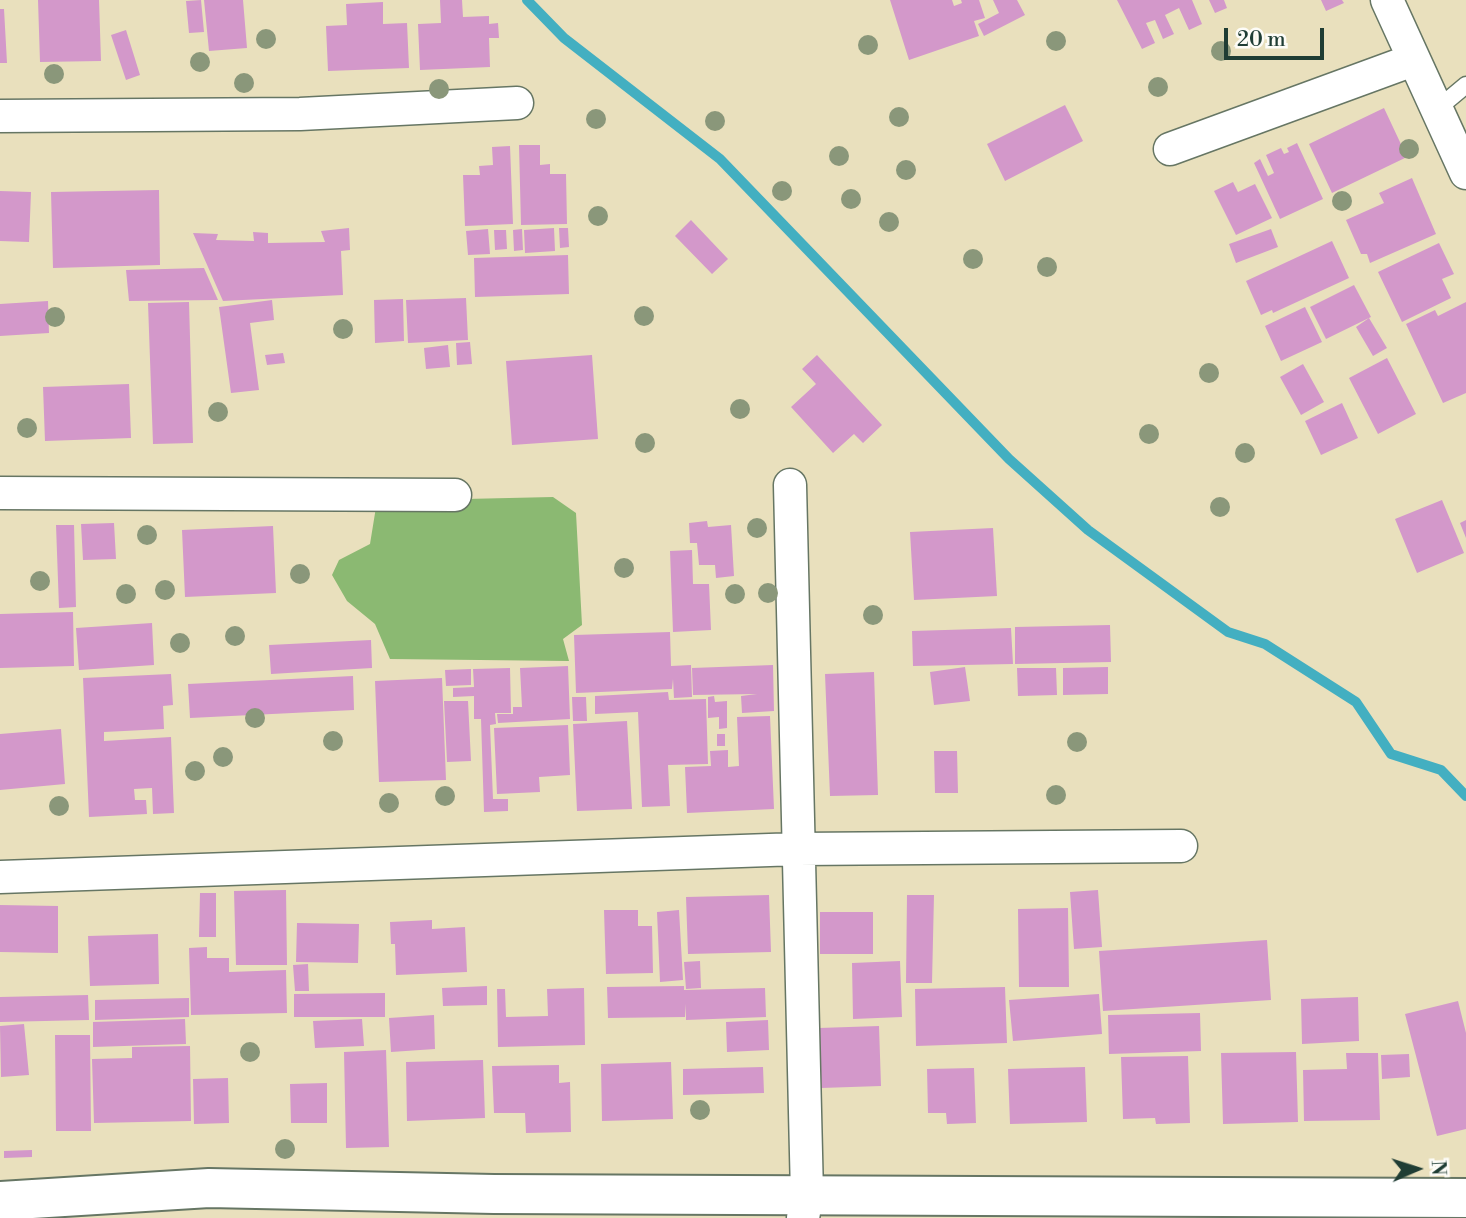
<!DOCTYPE html>
<style>
body{margin:0}
#map{position:relative;width:1466px;height:1218px;overflow:hidden;background:#e9e0bd;font-family:"Libre Bodoni",serif}
canvas{display:block}
.north{position:absolute;left:1382px;top:1134px;width:70px;height:70px;-webkit-text-stroke:5px #fdfcf7;paint-order:stroke;rotate:87deg;font-size:19px;font-weight:700;line-height:28px;text-align:center;color:#1f3d34}
.north::after{content:'';display:block;margin:auto;width:24px;height:32px;background:#1f3d34;clip-path:polygon(50% 0,100% 100%,50% 72%,0 100%)}
.scale{position:absolute;left:1224px;top:28px;width:100px;height:32px;box-sizing:border-box;border:4px solid #1f3d34;border-top:0;padding-left:9px;font-size:21px;line-height:24px;white-space:nowrap;color:#1f3d34;-webkit-text-stroke:5px #fdfcf7;paint-order:stroke}
</style>
<div id="map">
<canvas width="1466" height="1218"></canvas>
<div class="north">N</div>
<div class="scale">20 m</div>
</div>
<script>
const context = document.querySelector('canvas').getContext('2d');
context.lineJoin = 'round';
function fillPath(path, color) {
  context.fillStyle = color;
  context.fill(path, 'evenodd');
}
function shape(rows) {
  const path = new Path2D();
  for (const r of rows) {
    path.moveTo(r[0], r[1]);
    for (let i = 2; i < r.length; i += 2) path.lineTo(r[i], r[i + 1]);
  }
  return path;
}
function stroke(path, color, width, dash) {
  context.strokeStyle = color;
  context.lineWidth = width;
  context.lineCap = dash ? 'butt' : 'round';
  context.setLineDash(dash || []);
  context.stroke(path);
}
fillPath(shape([
 [553,497,576,513,582,625,563,639,569,661,390,659,375,624,347,601,332,575,339,560,370,544,377,501]
]), '#8bb972');
stroke(shape([
 [527,0,564,38,720,159,1009,459,1088,530,1228,632,1265,644,1356,702,1391,754,1441,770,1466,796]
]), '#43afc1', 10);
fillPath(shape([
 [38,0,99,0,101,61,40,62],
 [201,0,204,32,189,33,186,1],
 [204,0,243,0,247,48,209,51],
 [440,0,462,0,463,17,489,16,489,24,498,23,499,38,489,38,490,67,420,70,418,24,441,23],
 [890,0,952,0,954,6,962,3,961,0,979,0,985,18,974,21,979,36,909,60],
 [993,0,1017,0,1025,15,984,36,978,24,999,13],
 [1117,0,1192,0,1202,24,1189,30,1179,8,1165,15,1174,34,1163,39,1155,20,1146,23,1155,43,1142,49],
 [1209,0,1224,0,1227,8,1215,13],
 [1321,0,1342,0,1344,3,1326,11],
 [383,2,383,24,407,23,409,68,328,71,326,26,347,25,346,4],
 [0,9,4,9,7,63,0,63],
 [126,30,140,75,126,80,111,35],
 [1065,105,1083,141,1005,181,987,144],
 [1384,108,1407,157,1332,193,1309,144],
 [1297,143,1323,199,1280,219,1254,163,1260,159,1268,176,1274,173,1266,155,1281,148,1284,154,1289,152,1287,148],
 [519,145,540,145,540,165,550,164,550,174,566,174,567,224,521,225],
 [510,146,513,224,465,226,463,175,480,175,479,166,493,165,492,147],
 [1412,178,1436,234,1370,263,1367,254,1361,254,1346,220,1384,203,1379,193],
 [1233,182,1238,192,1255,184,1272,218,1236,235,1214,191],
 [159,190,160,265,53,268,51,192],
 [0,191,31,192,29,242,0,241],
 [691,220,728,259,712,274,675,236],
 [349,228,350,250,341,251,343,295,223,301,193,233,218,234,216,240,254,241,253,232,268,233,268,243,325,242,321,231],
 [554,228,555,251,525,253,524,230],
 [559,228,568,228,569,247,560,248],
 [488,229,490,254,468,255,466,231],
 [522,229,523,250,514,251,513,230],
 [1271,229,1278,247,1236,263,1229,244],
 [494,230,506,230,507,249,495,250],
 [1332,241,1349,278,1273,313,1272,310,1261,315,1246,281],
 [1439,243,1454,274,1442,279,1451,298,1402,322,1378,272],
 [568,255,569,294,475,297,474,258],
 [204,268,218,300,129,301,126,270],
 [1354,285,1371,317,1326,339,1310,307],
 [466,298,468,340,408,343,406,300],
 [403,299,404,341,375,343,374,300],
 [272,300,274,320,250,323,259,390,231,393,219,307],
 [48,301,49,333,0,336,0,304],
 [189,302,193,443,153,444,148,303],
 [1466,302,1466,393,1443,403,1406,324,1435,310,1438,316],
 [1305,307,1322,342,1281,361,1265,326],
 [1369,318,1387,348,1373,356,1356,327],
 [470,342,472,364,457,365,456,343],
 [448,345,450,367,426,369,424,348],
 [283,353,285,363,267,365,265,355],
 [592,355,598,439,512,445,506,361],
 [817,355,882,425,863,443,854,434,833,453,791,407,816,384,802,369],
 [1387,358,1416,414,1378,434,1349,378],
 [1303,364,1324,402,1301,415,1280,377],
 [129,384,131,438,45,441,43,387],
 [1342,403,1358,438,1321,455,1305,421],
 [1442,500,1464,553,1417,573,1395,519],
 [1466,520,1466,538,1460,523],
 [707,521,708,527,731,525,734,576,716,578,715,565,699,565,697,543,690,543,689,523],
 [114,523,116,559,83,560,81,524],
 [56,525,74,525,76,607,59,608],
 [273,526,276,593,185,597,182,530],
 [993,528,997,596,914,600,910,532],
 [692,550,693,584,709,584,711,630,673,632,670,551],
 [73,612,74,666,0,668,0,614],
 [152,623,154,665,79,670,76,628],
 [1110,625,1111,662,1015,664,1015,627],
 [1011,628,1013,664,913,666,912,631],
 [670,632,671,666,691,665,692,697,674,698,673,679,672,689,576,693,574,635],
 [371,640,372,668,271,674,269,645],
 [773,665,774,711,742,713,741,696,757,694,693,695,692,668],
 [568,666,570,719,498,723,497,714,513,714,513,707,522,707,520,668],
 [965,667,970,701,934,705,930,672],
 [1108,667,1108,694,1063,695,1063,668],
 [510,668,511,713,495,713,496,724,490,725,493,799,508,799,508,811,484,812,481,719,474,719,474,696,453,697,453,688,474,687,473,669],
 [1017,668,1056,668,1057,695,1018,696],
 [471,669,471,685,446,686,445,670],
 [874,672,878,795,830,796,825,674],
 [171,674,173,705,163,706,164,729,104,732,104,741,171,737,174,813,153,814,152,788,134,789,135,800,146,800,147,814,89,817,83,678],
 [353,676,354,710,190,718,188,684],
 [442,678,446,780,379,782,375,681],
 [668,692,669,700,706,699,708,764,668,765,670,806,642,807,638,712,595,714,595,696],
 [714,696,715,702,727,701,727,728,719,729,719,717,708,718,708,697],
 [572,697,586,697,587,721,573,721],
 [444,701,468,701,471,761,447,762],
 [770,716,774,809,687,813,685,767,711,766,710,751,728,750,728,767,739,766,737,717],
 [627,721,632,809,577,811,573,724],
 [568,725,570,775,539,777,540,792,497,794,494,728],
 [61,729,65,784,0,790,0,734],
 [717,734,725,734,725,746,717,746],
 [934,751,957,751,958,793,935,793],
 [286,890,287,965,236,965,234,891],
 [1098,890,1102,947,1074,949,1070,892],
 [200,893,216,893,216,937,199,937],
 [769,895,771,952,688,954,686,897],
 [907,895,934,895,932,983,906,983],
 [0,905,58,906,58,953,0,952],
 [1068,908,1069,987,1019,987,1018,909],
 [604,910,638,910,638,926,652,926,653,973,606,974],
 [679,910,683,980,660,982,657,912],
 [820,912,873,912,873,954,820,954],
 [432,920,432,929,465,927,467,972,396,975,395,944,391,944,390,922],
 [297,923,359,924,358,963,296,962],
 [158,934,159,984,90,986,88,936],
 [1267,940,1271,1000,1103,1011,1099,951],
 [207,947,207,958,229,958,229,972,286,970,287,1013,191,1015,189,948],
 [700,961,701,988,686,989,684,962],
 [900,961,902,1017,853,1019,852,963],
 [308,964,309,991,295,991,293,965],
 [487,986,487,1005,443,1006,442,988],
 [684,986,684,990,765,988,766,1017,686,1020,686,1004,685,1017,608,1018,607,987],
 [1005,987,1007,1043,916,1046,915,989],
 [584,988,585,1045,498,1047,497,989,505,989,506,1017,548,1016,547,989],
 [385,993,385,1017,294,1017,294,994],
 [1099,994,1102,1034,1013,1041,1009,1000],
 [88,995,89,1020,0,1022,0,997],
 [1358,997,1359,1041,1302,1044,1301,999],
 [189,998,189,1017,95,1020,95,1000],
 [1458,1001,1466,1033,1466,1129,1437,1136,1405,1014],
 [1200,1013,1201,1051,1109,1054,1108,1015],
 [434,1015,435,1049,391,1052,389,1018],
 [185,1019,186,1044,93,1047,93,1022],
 [362,1019,364,1046,315,1048,313,1021],
 [768,1020,769,1050,727,1052,726,1022],
 [24,1024,29,1075,1,1077,0,1026],
 [879,1026,881,1086,821,1088,819,1028],
 [55,1035,90,1035,91,1131,56,1131],
 [190,1046,191,1121,94,1123,92,1059,132,1058,132,1047],
 [386,1050,389,1147,346,1148,344,1052],
 [1296,1052,1298,1122,1223,1124,1221,1053],
 [1346,1053,1378,1053,1380,1120,1304,1121,1303,1070,1347,1069],
 [1409,1054,1410,1077,1382,1079,1381,1055],
 [1188,1056,1190,1123,1156,1124,1155,1118,1123,1119,1121,1057],
 [483,1060,485,1118,407,1121,406,1062],
 [671,1062,673,1119,602,1121,601,1064],
 [559,1065,559,1083,570,1082,571,1132,526,1133,525,1113,494,1113,492,1066],
 [763,1067,764,1093,683,1095,683,1069],
 [1085,1067,1087,1122,1010,1124,1008,1069],
 [974,1068,976,1123,947,1124,946,1113,928,1113,927,1069],
 [228,1078,229,1123,194,1124,193,1079],
 [327,1083,327,1123,291,1123,290,1084],
 [32,1150,32,1157,4,1158,4,1151]
]), '#d398ca');
const lane = shape([
 [1436,110,1466,85]
]);
const street = shape([
 [1387,0,1466,173],
 [0,116,300,114,517,103],
 [1170,149,1413,60],
 [790,485,807,1195,803,1218],
 [0,493,455,495],
 [0,877,798,849,1181,846]
]);
const secondary = shape([
 [0,1201,209,1188,494,1194,1466,1198]
]);
stroke(lane, '#667664', 19);
stroke(street, '#667664', 35);
stroke(secondary, '#667664', 42);
stroke(lane, '#fff', 16);
stroke(street, '#fff', 32);
stroke(secondary, '#fff', 38);
context.fillStyle = '#8a977a';
for (const [x, y] of [
 [266,39],
 [1056,41],
 [868,45],
 [1221,51],
 [200,62],
 [54,74],
 [244,83],
 [1158,87],
 [439,89],
 [899,117],
 [596,119],
 [715,121],
 [1409,149],
 [839,156],
 [906,170],
 [782,191],
 [851,199],
 [1342,201],
 [598,216],
 [889,222],
 [973,259],
 [1047,267],
 [644,316],
 [55,317],
 [343,329],
 [1209,373],
 [740,409],
 [218,412],
 [27,428],
 [1149,434],
 [645,443],
 [1245,453],
 [1220,507],
 [757,528],
 [147,535],
 [624,568],
 [300,574],
 [40,581],
 [165,590],
 [768,593],
 [126,594],
 [735,594],
 [873,615],
 [235,636],
 [180,643],
 [255,718],
 [333,741],
 [1077,742],
 [223,757],
 [195,771],
 [1056,795],
 [445,796],
 [389,803],
 [59,806],
 [250,1052],
 [700,1110],
 [285,1149]
]) {
  context.beginPath();
  context.arc(x, y, 10, 0, 2 * Math.PI);
  context.fill();
}
</script>
